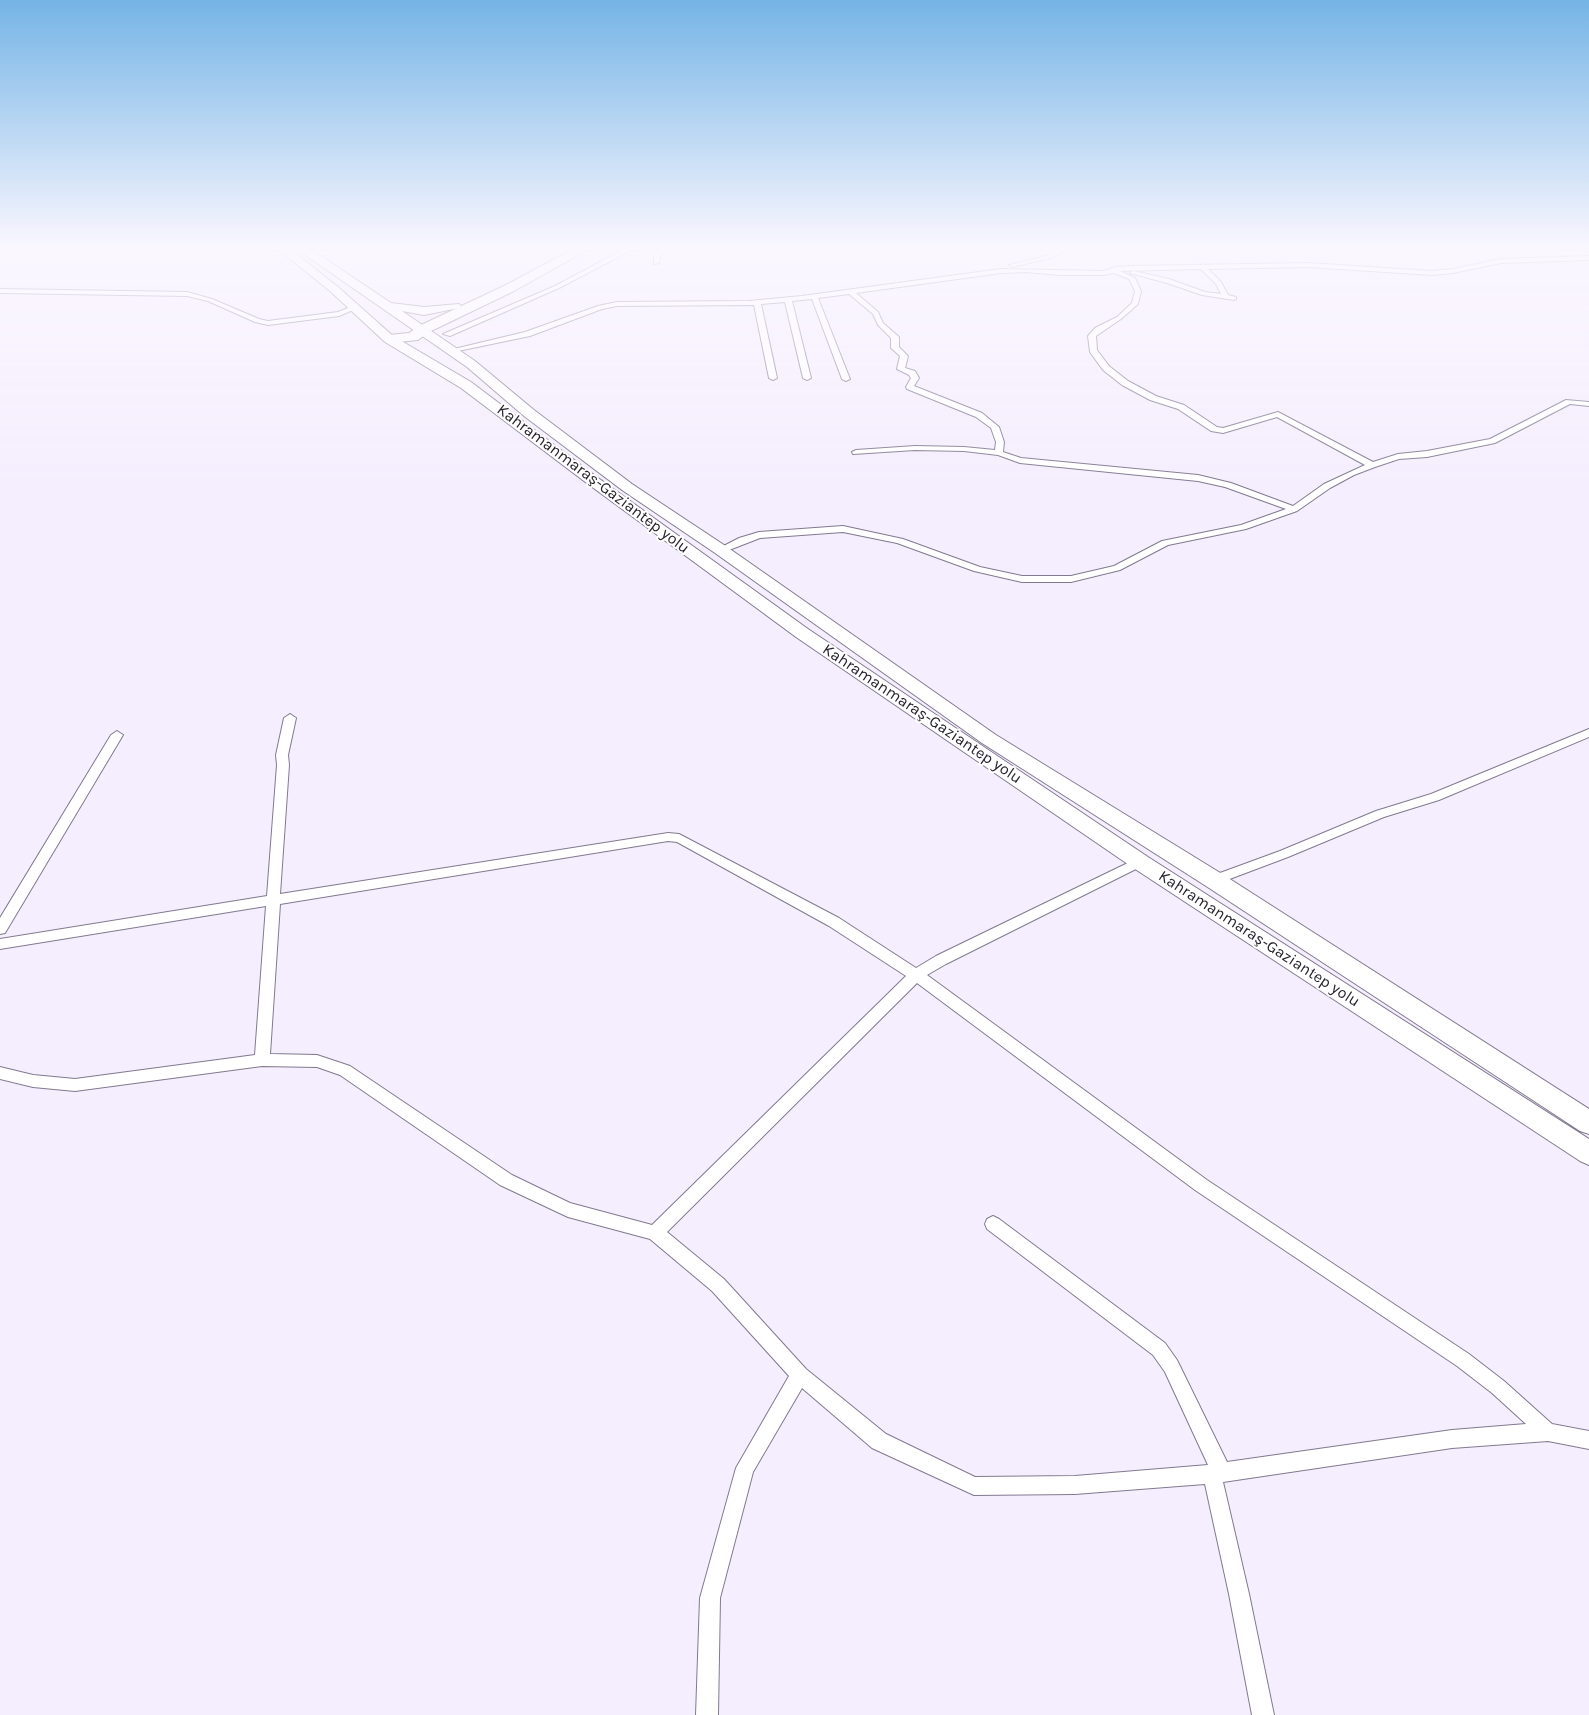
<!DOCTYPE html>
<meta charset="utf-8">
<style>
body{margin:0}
canvas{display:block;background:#f5eefe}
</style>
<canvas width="1589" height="1715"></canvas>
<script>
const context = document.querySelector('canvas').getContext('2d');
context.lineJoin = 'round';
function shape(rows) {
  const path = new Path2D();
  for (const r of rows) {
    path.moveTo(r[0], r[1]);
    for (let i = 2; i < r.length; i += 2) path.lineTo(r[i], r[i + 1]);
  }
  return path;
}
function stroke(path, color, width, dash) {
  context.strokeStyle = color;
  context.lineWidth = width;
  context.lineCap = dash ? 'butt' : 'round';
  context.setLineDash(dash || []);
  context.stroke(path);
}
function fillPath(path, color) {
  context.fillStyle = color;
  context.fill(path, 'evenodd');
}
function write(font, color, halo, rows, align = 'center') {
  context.font = font + ' Karla,sans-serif';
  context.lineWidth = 4;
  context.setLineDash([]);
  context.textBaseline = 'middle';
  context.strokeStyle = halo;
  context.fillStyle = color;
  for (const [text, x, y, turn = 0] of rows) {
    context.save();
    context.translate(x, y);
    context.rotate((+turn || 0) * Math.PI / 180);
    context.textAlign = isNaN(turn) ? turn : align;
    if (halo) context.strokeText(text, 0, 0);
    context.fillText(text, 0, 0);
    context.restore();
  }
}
const minor = shape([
 [632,245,641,245,559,288,450,336,443,334,555,286,632,245],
 [661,245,667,245,660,255,659,263,654,264,654,255,661,245],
 [1064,245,1071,245,1054,257,1012,267,1009,265,1050,255,1064,245],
 [1589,256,1589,260,1501,263,1453,273,1432,275,1308,267,1208,269,1221,282,1228,295,1236,297,1236,299,1234,300,1202,295,1167,283,1130,273,1133,271,1169,279,1205,292,1221,294,1216,284,1201,269,1120,271,1135,278,1141,291,1138,304,1121,319,1096,336,1097,350,1109,366,1128,381,1156,396,1184,405,1217,427,1223,428,1278,412,1373,462,1398,454,1427,451,1490,439,1566,400,1589,402,1589,406,1570,404,1495,443,1427,457,1399,459,1375,467,1354,475,1330,488,1297,511,1246,529,1168,545,1120,570,1071,582,1022,582,974,571,897,543,843,532,760,538,724,552,718,552,716,550,739,538,759,532,843,526,903,539,980,567,1022,576,1071,576,1114,566,1162,541,1241,525,1286,509,1225,487,1198,481,1020,463,998,455,964,451,915,450,853,454,852,452,856,450,915,446,964,447,995,450,996,442,991,428,976,417,907,389,906,387,911,378,909,375,897,369,900,356,891,348,891,338,878,325,873,314,849,294,818,298,850,379,846,381,842,379,812,299,792,301,811,378,807,380,803,378,785,302,761,304,777,378,773,380,769,378,754,305,617,306,602,309,530,336,458,351,454,349,525,332,598,306,617,302,749,301,802,296,1001,269,1104,271,1116,267,1131,266,1308,263,1432,271,1453,269,1501,259,1589,256],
 [1026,272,1061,275,1104,275,1114,273,1129,279,1135,291,1132,303,1117,317,1095,328,1088,336,1090,352,1103,370,1122,385,1150,400,1178,409,1211,431,1223,433,1277,417,1365,465,1324,484,1293,506,1231,483,1198,475,1021,458,1003,452,1004,442,999,427,982,413,914,386,919,378,915,371,905,368,908,356,899,347,899,337,883,323,878,312,856,293,1001,273,1026,272],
 [0,289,187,292,212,299,259,319,268,321,338,312,348,308,350,304,355,305,353,310,339,316,268,325,255,322,208,301,187,296,0,293,0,289],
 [290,714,296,718,288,755,289,765,280,894,668,833,679,834,839,918,916,968,936,956,1136,859,1144,859,1146,862,1144,865,946,964,927,975,1207,1180,1469,1354,1504,1381,1552,1424,1589,1431,1589,1449,1548,1441,1452,1448,1223,1482,1249,1594,1274,1715,1252,1715,1229,1594,1205,1484,1075,1494,974,1495,872,1448,802,1388,753,1472,720,1598,718,1715,696,1715,700,1598,736,1468,789,1376,712,1291,650,1239,568,1217,500,1185,340,1075,317,1067,262,1066,75,1091,33,1087,0,1079,0,1067,33,1075,75,1079,255,1055,266,906,0,949,0,939,267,896,277,765,276,755,284,718,290,714],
 [668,841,677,842,829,926,906,976,652,1225,570,1203,512,1175,350,1066,317,1055,270,1054,280,904,668,841],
 [917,983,1195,1190,1457,1366,1492,1393,1526,1424,1452,1430,1227,1462,1177,1360,1165,1343,999,1219,993,1216,987,1219,985,1224,987,1229,1153,1355,1165,1372,1208,1465,1075,1476,975,1477,886,1434,806,1369,724,1279,667,1232,917,983],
 [1589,729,1589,737,1439,800,1384,817,1288,857,1219,883,1214,885,1209,883,1208,880,1209,877,1280,851,1376,811,1431,794,1589,729],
 [117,731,123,735,5,933,0,934,0,918,111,735,117,731]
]);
const trunk = shape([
 [273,245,285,245,338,287,393,336,471,382,594,475,808,629,1148,857,1589,1139,1589,1165,1580,1161,1132,867,796,637,584,481,461,388,385,342,330,291,273,245],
 [300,245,306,246,391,303,424,307,459,304,461,306,459,308,424,315,402,311,475,361,534,410,632,484,727,547,996,735,1222,874,1589,1109,1589,1134,1580,1131,1206,886,982,743,715,553,622,490,524,416,467,367,298,250,297,248,300,245]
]);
const motorway = shape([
 [581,245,596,245,514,291,429,332,418,340,389,343,382,339,389,335,409,333,419,326,506,285,581,245]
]);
stroke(minor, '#827990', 2);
stroke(trunk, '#827990', 2);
stroke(motorway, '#827990', 2);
fillPath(minor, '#fff');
fillPath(trunk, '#fff');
fillPath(motorway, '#fff');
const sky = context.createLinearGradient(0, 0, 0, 485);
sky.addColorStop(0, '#75b4e6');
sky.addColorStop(0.51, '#faf7ff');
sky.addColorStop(1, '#faf7ff00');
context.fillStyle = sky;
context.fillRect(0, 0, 1589, 485);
write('16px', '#27232d', '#fff', [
 ["Kahramanmaraş-Gaziantep yolu",593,479,37],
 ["Kahramanmaraş-Gaziantep yolu",922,714,34],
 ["Kahramanmaraş-Gaziantep yolu",1259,939,33]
]);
</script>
